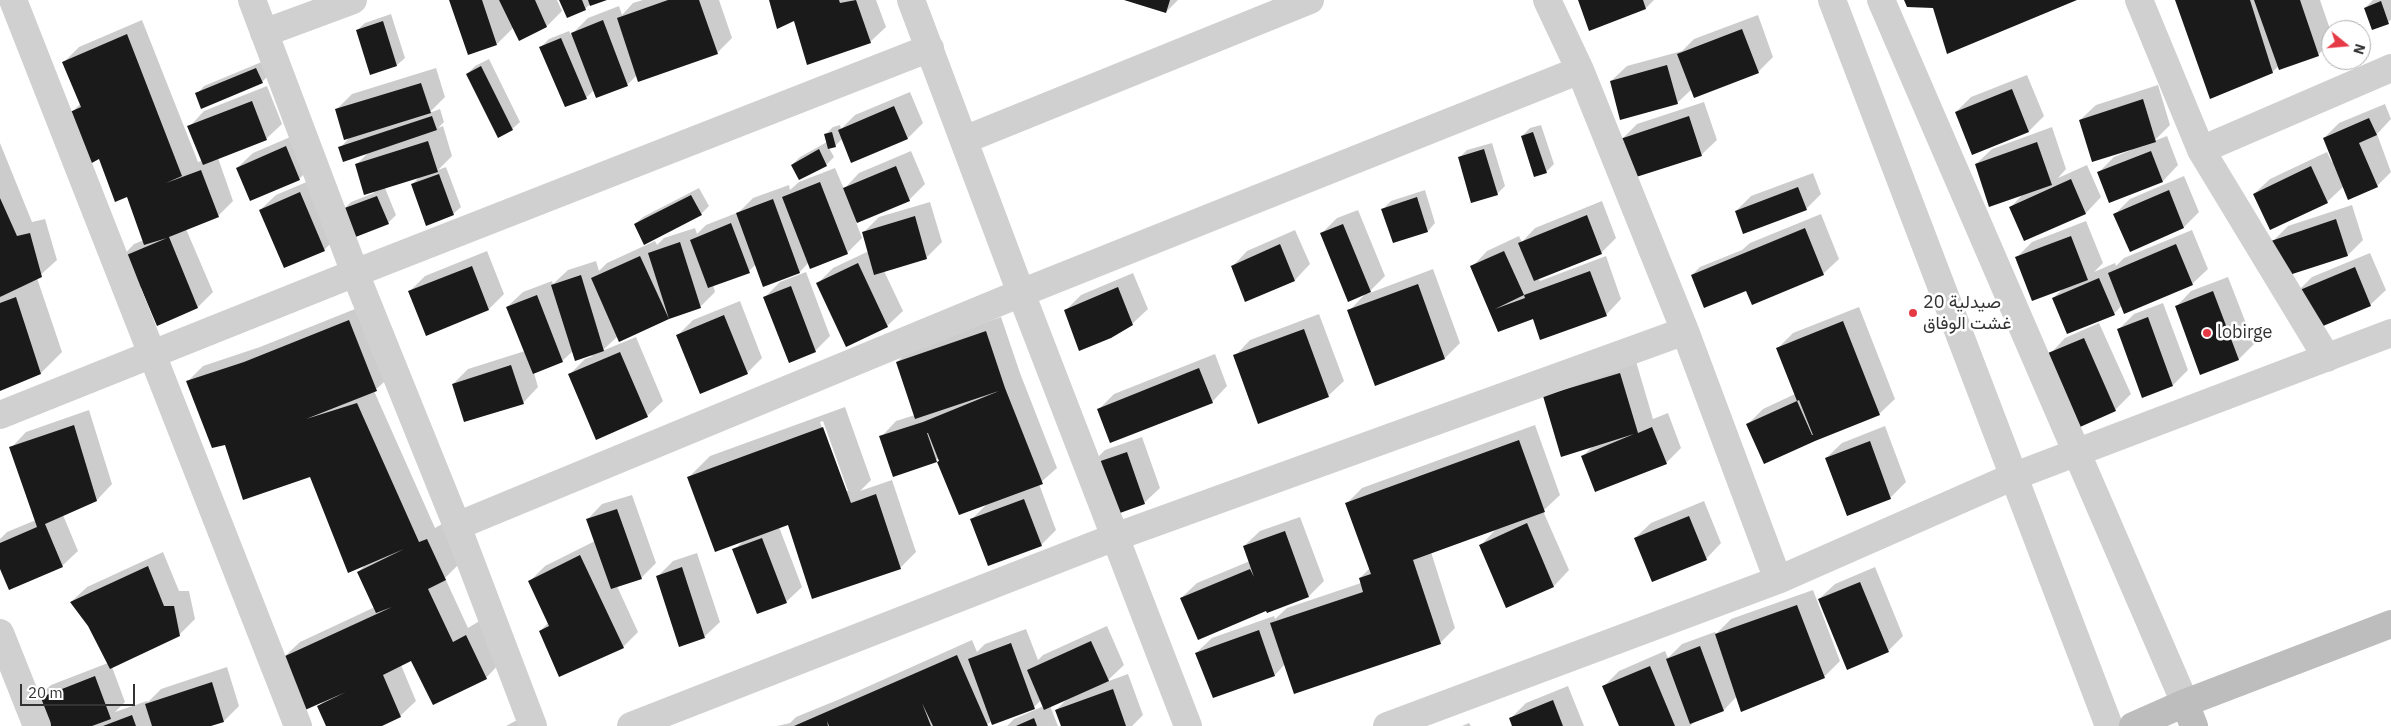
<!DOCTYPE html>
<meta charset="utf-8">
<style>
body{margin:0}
#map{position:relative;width:2391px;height:726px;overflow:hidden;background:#fff;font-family:"IBM Plex Sans",sans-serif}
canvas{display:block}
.north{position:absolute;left:2321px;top:20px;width:50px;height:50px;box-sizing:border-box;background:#fff;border:1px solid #adadad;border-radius:50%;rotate:107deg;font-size:14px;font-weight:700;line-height:20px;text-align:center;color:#333}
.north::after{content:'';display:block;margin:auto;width:18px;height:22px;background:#e63946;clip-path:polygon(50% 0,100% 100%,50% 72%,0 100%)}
.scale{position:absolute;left:20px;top:684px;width:115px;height:22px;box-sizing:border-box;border:2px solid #333;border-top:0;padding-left:6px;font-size:15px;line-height:18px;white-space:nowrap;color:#333;-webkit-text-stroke:4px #fff;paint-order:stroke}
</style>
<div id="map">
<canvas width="2391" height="726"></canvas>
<div class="north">N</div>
<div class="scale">20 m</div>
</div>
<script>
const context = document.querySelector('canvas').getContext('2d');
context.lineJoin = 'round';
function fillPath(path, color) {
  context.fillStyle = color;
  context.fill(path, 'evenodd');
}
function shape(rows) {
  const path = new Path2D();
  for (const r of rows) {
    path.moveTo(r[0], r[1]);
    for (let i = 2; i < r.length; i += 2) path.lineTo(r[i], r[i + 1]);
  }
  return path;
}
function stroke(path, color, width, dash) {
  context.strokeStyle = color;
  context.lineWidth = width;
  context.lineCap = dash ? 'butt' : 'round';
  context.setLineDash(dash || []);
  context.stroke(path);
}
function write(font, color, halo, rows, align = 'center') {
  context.font = font + ' "IBM Plex Sans",Vazirmatn,sans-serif';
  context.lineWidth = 5;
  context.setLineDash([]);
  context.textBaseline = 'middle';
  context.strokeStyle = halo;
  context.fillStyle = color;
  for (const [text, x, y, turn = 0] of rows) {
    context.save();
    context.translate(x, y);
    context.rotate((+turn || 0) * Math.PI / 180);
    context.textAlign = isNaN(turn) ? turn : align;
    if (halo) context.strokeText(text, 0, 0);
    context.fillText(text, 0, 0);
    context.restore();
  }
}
fillPath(shape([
 [450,0,557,0,562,11,547,26,519,39,514,27,497,44],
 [560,0,604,0,591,3,585,9],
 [643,0,719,0,732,38,717,53,637,75,627,85,594,90,586,98,541,47,549,39,569,31,571,35,588,18,619,6,622,15,633,3],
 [770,0,876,0,886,27,870,42,795,19],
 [1126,0,1178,0,1166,12],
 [1579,0,1654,0,1646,8],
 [2176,0,2320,0,2331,32,2331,42,2318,55,2279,66,2272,72],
 [2373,0,2391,0,2391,20,2388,22,2365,8],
 [391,14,405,58,397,65,357,30,365,23],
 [1758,15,1773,57,1758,72,1692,89,1677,103,1611,81,1627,66,1682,51,1694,39],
 [142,20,198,162,202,161,189,127,204,111,267,86,282,124,266,139,218,158,233,201,218,216,186,229,213,292,198,307,158,324,141,286,119,260,134,244,144,240,128,196,99,158,71,113,81,103,64,62,79,47],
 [489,59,520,122,512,129,467,74,475,66],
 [264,61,270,74,262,82,197,94,204,86],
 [436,68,445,97,429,113,440,109,444,122,438,128,443,126,452,156,438,170,446,167,461,207,453,214,412,185,420,176,385,188,396,215,388,223,343,210,351,202,374,193,356,165,369,152,340,148,351,136,336,110,352,94],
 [2027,75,2044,116,2029,131,1972,153,1956,112,1971,97],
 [2158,85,2170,125,2154,141,2167,136,2178,165,2163,181,2109,202,2098,173,2114,157,2131,150,2130,148,2080,120,2096,105],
 [910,92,923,123,908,138,842,139,835,146,829,148,834,157,826,165,792,165,800,157,827,142,825,135,833,127,840,125,841,129,855,115],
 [1704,102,1717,140,1701,155,1622,139,1637,124],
 [2385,104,2391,119,2377,134,2391,172,2377,186,2344,186,2327,202,2254,194,2270,179,2327,152,2332,162,2334,161,2324,138,2339,123],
 [1541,125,1554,164,1546,172,1522,136,1530,128],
 [2052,127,2066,169,2058,178,2087,165,2101,197,2086,213,2025,239,2011,207,2024,193,1976,164,1992,149],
 [302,132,315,163,299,179,237,168,253,153],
 [0,143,32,222,45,219,57,260,37,278,62,352,41,373,0,389],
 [1492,143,1505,186,1497,194,1459,158,1467,150],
 [911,151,925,184,909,200,856,222,862,238,847,253,809,262,798,274,756,264,749,271,713,285,715,292,700,307,668,318,620,340,618,336,602,351,636,337,663,401,647,416,569,375,585,359,593,356,573,351,562,361,534,373,538,387,523,403,453,384,468,369,525,351,507,307,523,292,552,281,553,284,568,270,596,261,599,271,607,263,655,241,657,245,664,238,695,228,697,234,706,225,739,212,753,198,789,185,790,190,799,182,835,168,844,189,859,173],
 [1813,173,1821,194,1806,209,1736,211,1751,196],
 [2184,176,2199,212,2184,227,2130,250,2115,214,2130,199],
 [316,178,340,234,324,250,284,267,260,210,276,195],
 [699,188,709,206,701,214,635,224,643,217],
 [1425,190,1435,223,1428,231,1394,242,1383,209,1391,201],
 [1602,201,1616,238,1601,253,1538,278,1540,281,1606,256,1621,299,1606,315,1533,317,1499,330,1472,267,1487,251,1519,236,1522,242,1535,228],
 [930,202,942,242,926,258,884,271,903,311,887,326,818,283,833,268,869,251,863,233,879,217],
 [2352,205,2363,240,2348,255,2284,276,2273,241,2288,226],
 [1358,210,1385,276,1367,294,1433,269,1460,343,1445,358,1349,311,1366,293,1321,234,1337,218],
 [1821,214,1839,259,1823,274,1747,289,1692,275,1700,267,1742,250,1750,243],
 [2086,221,2103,263,2094,272,2115,263,2116,266,2124,258,2192,230,2208,269,2192,284,2122,305,2114,314,2053,298,2064,288,2017,257,2032,242],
 [1295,230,1310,264,1295,280,1246,301,1232,267,1247,251],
 [487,251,504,294,489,309,410,291,425,276],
 [2370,253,2386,290,2370,305,2296,293,2312,277],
 [806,272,830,336,815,351,765,297,780,282],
 [1133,273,1148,309,1132,324,1066,310,1081,295],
 [2228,277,2254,344,2239,359,2201,373,2176,307,2191,291],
 [740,301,762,358,747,373,677,336,693,320],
 [2163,303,2188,370,2173,385,2119,329,2134,314],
 [365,305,392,375,374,391,435,528,442,524,460,563,445,578,468,628,481,620,501,662,486,678,412,660,401,665,416,701,400,716,379,726,328,726,319,706,325,700,284,657,300,642,375,607,358,572,366,564,311,475,226,443,188,381,203,366,260,347],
 [1859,307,1895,399,1879,414,1814,440,1748,424,1763,409,1795,394,1778,348,1793,333],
 [1319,314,1344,381,1328,396,1235,356,1250,340],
 [1001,317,1020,373,1057,468,1039,484,1056,530,1041,545,971,520,988,503,939,458,936,460,881,437,896,421,915,415,897,362,912,347],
 [2099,323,2131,394,2115,410,2050,354,2065,338],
 [1215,354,1227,386,1212,402,1099,409,1114,394],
 [1635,358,1653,419,1668,413,1681,448,1666,463,1583,456,1593,446,1544,397],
 [845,407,871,480,860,491,892,480,916,552,900,568,789,524,779,527,802,587,786,602,734,550,743,541,689,477,710,456],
 [823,421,848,491,845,491,820,422],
 [89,410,112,484,97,500,63,515,78,551,62,566,0,566,0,539,7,532,36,520,11,448,26,432],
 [1535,425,1560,495,1543,511,1569,570,1554,586,1507,606,1481,545,1498,527,1431,552,1455,628,1440,643,1285,664,1275,675,1196,653,1212,638,1274,616,1275,619,1287,608,1361,583,1360,578,1370,568,1347,503,1362,488],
 [1885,426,1906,482,1890,498,1826,458,1842,443],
 [1142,437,1160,488,1144,503,1090,465,1105,450],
 [632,495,656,563,641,578,617,586,638,632,623,647,540,631,549,622,530,581,545,566,595,541,587,520,602,504],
 [1704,501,1721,543,1706,559,1635,538,1651,523],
 [1300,517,1324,581,1309,596,1267,610,1181,598,1197,583,1250,561,1244,546,1260,531],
 [163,552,179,591,189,591,195,619,179,635,112,667,125,702,115,712,147,701,148,702,161,689,227,667,239,706,224,721,207,726,45,726,35,700,51,685,108,663,89,626,71,602,87,587],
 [697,553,720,622,704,637,658,576,673,561],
 [1875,567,1903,636,1888,651,1819,599,1835,584],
 [1813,590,1840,661,1824,677,1737,696,1724,710,1695,721,1690,726,1621,726,1604,686,1619,671,1665,651,1668,658,1682,644,1715,632,1716,634,1731,619],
 [1107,626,1124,665,1106,682,1128,674,1143,715,1132,726,1062,726,1056,710,1068,698,1050,706,1058,726,1007,726,1014,719,1044,706,1041,700,1034,707,992,721,985,726,777,726,790,723,796,717,840,699,972,640,977,652,985,644,1026,629,1038,660,1043,655],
 [1568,686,1584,726,1514,726,1511,718,1526,703],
 [521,718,525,726,506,726],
 [1469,723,1471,726,1462,726]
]), '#0003');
fillPath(shape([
 [449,0,482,0,497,45,468,55],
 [499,0,535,0,547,27,519,41],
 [559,0,582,0,586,10,567,18],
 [588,0,607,0,590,6],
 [668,0,699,0,718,54,638,82,617,18],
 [769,0,839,0,840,3,856,0,871,43,807,65,794,21,777,29],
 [1124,0,1170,0,1166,13],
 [1578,0,1643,0,1646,9,1589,31],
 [1904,0,2077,0,1947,54,1933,8,1907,7],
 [2175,0,2250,0,2273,73,2210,99],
 [2254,0,2300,0,2319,56,2279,70],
 [2381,1,2389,24,2372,30,2364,8],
 [603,20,628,86,596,98,571,33],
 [383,21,397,66,370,75,356,30],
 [1742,29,1759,73,1694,98,1677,54],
 [127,34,182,176,166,183,201,170,219,217,169,237,198,308,157,326,141,288,117,259,167,238,144,245,127,197,115,202,99,159,90,164,70,112,81,107,62,62],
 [561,38,587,99,565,107,539,47],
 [1667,65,1678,104,1620,120,1610,81],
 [481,66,513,130,498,138,466,74],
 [256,68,263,83,201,109,195,93],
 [421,83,431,113,344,140,335,109],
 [2012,89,2029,132,1972,155,1955,112],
 [2143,99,2156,142,2092,162,2079,120],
 [252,101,267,140,203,165,187,126],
 [894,106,908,139,851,163,838,130],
 [432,116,437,130,343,162,338,147],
 [1689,116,1702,156,1633,178,1620,139],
 [2369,118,2377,135,2359,143,2378,187,2348,200,2323,138],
 [832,132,836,147,828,149,824,134],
 [1533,132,1547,173,1534,177,1521,136],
 [428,141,438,172,364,195,355,164],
 [2037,142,2052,185,1989,207,1975,164],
 [286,146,300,180,250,201,236,168],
 [819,149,827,166,799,180,791,165],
 [1484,149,1498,195,1471,203,1458,157],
 [2151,151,2163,182,2109,203,2097,172],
 [896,166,910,201,857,223,843,188],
 [2311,166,2328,203,2270,230,2253,194],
 [439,174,454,215,426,226,411,184],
 [2071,179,2086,214,2024,241,2009,207],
 [820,182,848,254,810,269,782,197],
 [1798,187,1807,210,1743,234,1735,211],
 [2169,190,2184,228,2130,252,2113,214],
 [300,192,325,251,284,268,259,210],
 [691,195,702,215,644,245,634,224],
 [377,196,389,224,353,238,342,209],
 [1417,197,1428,232,1393,243,1381,209],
 [0,198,17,236,30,233,42,277,0,297],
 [773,199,800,273,763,287,736,213],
 [1587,215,1602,254,1534,281,1518,243],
 [915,216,927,259,874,275,862,232],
 [2336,219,2348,256,2283,277,2271,241],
 [731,223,750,273,708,288,690,240],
 [1343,224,1371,292,1348,302,1320,233],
 [1805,228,1824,275,1752,305,1746,291,1704,308,1691,275],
 [2071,236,2088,280,2032,301,2015,257],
 [680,242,701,308,669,319,648,253],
 [1280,244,1295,281,1245,302,1231,266],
 [2176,244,2193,285,2124,314,2108,273],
 [1504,251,1524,295,1495,309,1525,298,1524,295,1590,271,1607,316,1540,340,1533,319,1498,332,1470,266],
 [640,256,669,319,619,342,591,278],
 [858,263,888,327,846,347,816,283],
 [472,266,489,310,426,336,408,291],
 [2355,267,2371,306,2311,331,2295,292],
 [581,275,604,351,575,361,551,285],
 [2099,278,2115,315,2067,334,2052,298],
 [1418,284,1445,359,1375,386,1347,310],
 [791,286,816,352,789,363,763,297],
 [1118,287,1133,325,1111,338,1079,351,1064,310],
 [2213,291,2239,360,2200,375,2175,306],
 [537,295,563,362,533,374,506,307],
 [16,297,41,374,0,391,0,303],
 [724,315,748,374,700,394,676,335],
 [2148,317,2173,386,2142,398,2117,329],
 [349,320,377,391,306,419,357,403,419,542,427,539,446,580,428,589,453,642,466,635,487,679,433,705,411,661,383,675,401,717,382,726,326,726,317,706,346,692,305,710,283,657,392,607,376,613,357,572,404,549,348,573,310,477,243,500,225,445,212,448,186,381,244,362],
 [1843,321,1880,415,1815,441,1764,464,1746,424,1797,401,1776,348],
 [1799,400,1813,435,1812,435,1797,401],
 [1304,329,1329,397,1258,424,1233,355],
 [986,331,1005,388,1043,484,959,515,937,462,893,477,879,436,923,422,999,391,915,419,896,362],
 [927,433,928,433,939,461,937,462],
 [2084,338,2116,411,2080,427,2048,353],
 [620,352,648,417,596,440,568,374],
 [511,365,524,404,464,422,452,384],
 [1199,368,1213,403,1110,443,1097,409],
 [1620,373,1638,433,1652,427,1667,464,1595,492,1581,456,1634,434,1561,457,1543,396],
 [74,425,97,501,45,524,63,567,9,590,0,569,0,543,37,527,9,447],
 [823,427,851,503,876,494,901,569,812,599,788,525,715,552,687,477],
 [1519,440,1545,512,1413,560,1441,644,1294,694,1270,623,1363,592,1359,578,1371,574,1345,503],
 [1870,441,1891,499,1847,516,1825,458],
 [1127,452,1145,504,1106,518,1089,465],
 [1024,499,1042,546,988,566,970,519],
 [617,509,642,579,611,589,586,519],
 [1689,516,1707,560,1652,582,1634,538],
 [1527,523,1554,587,1506,608,1479,545],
 [1285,531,1309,597,1267,613,1266,611,1198,640,1180,598,1250,569,1254,577,1243,546],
 [762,538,787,603,757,614,732,549],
 [580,555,624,648,559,677,539,631,549,626,528,581],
 [148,566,164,606,174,606,180,636,110,669,88,626,70,602],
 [682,567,705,638,679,647,656,576],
 [1860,582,1889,652,1847,670,1818,599],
 [1797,605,1825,678,1741,712,1715,634],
 [1259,630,1275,676,1213,698,1195,653],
 [1091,641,1109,681,1044,710,1027,670],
 [1011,643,1035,709,992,725,968,659],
 [1700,646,1724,711,1690,724,1666,659],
 [957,655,988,726,933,726,922,703,931,726,829,726,827,721,828,726,794,726],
 [1650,666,1675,726,1619,726,1602,686],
 [95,676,111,719,92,726,44,726,34,700],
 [212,682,224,722,211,726,152,726,145,704],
 [1113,689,1126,726,1061,726,1055,710],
 [1553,700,1563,726,1512,726,1509,718],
 [132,715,136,726,103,726],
 [1034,718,1037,726,1016,726]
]), '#1a1a1a');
stroke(shape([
 [13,0,298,726],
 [252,0,355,273,457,526,533,726],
 [911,0,1021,293,1188,726],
 [1547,0,1580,70,1685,331,1778,580],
 [1832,0,2109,726],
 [1881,0,2185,703],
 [2139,0,2201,150,2327,358],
 [264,33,353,0],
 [964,140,1310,0],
 [2201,150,2391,68],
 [0,415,355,273,930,48],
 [457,526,1021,293,1580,70],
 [0,633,37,726],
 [631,726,1115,537,1685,331],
 [1387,726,1778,580,2012,477,2391,333]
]), '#d0d0d0', 28);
stroke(shape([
 [2185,703,2194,726],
 [2133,726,2185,703,2391,624]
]), '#bdbdbd', 28);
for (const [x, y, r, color] of [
 [1913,313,5,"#e63946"],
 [2207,333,5,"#e63946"]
]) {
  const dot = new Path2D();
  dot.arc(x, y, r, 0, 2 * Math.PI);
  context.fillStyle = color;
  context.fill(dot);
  stroke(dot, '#fff', 2);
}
write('18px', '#333', '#fff', [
 ["صيدلية 20",1923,303],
 ["غشت الوفاق",1923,324],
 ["lobirge",2217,333]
], 'left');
</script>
